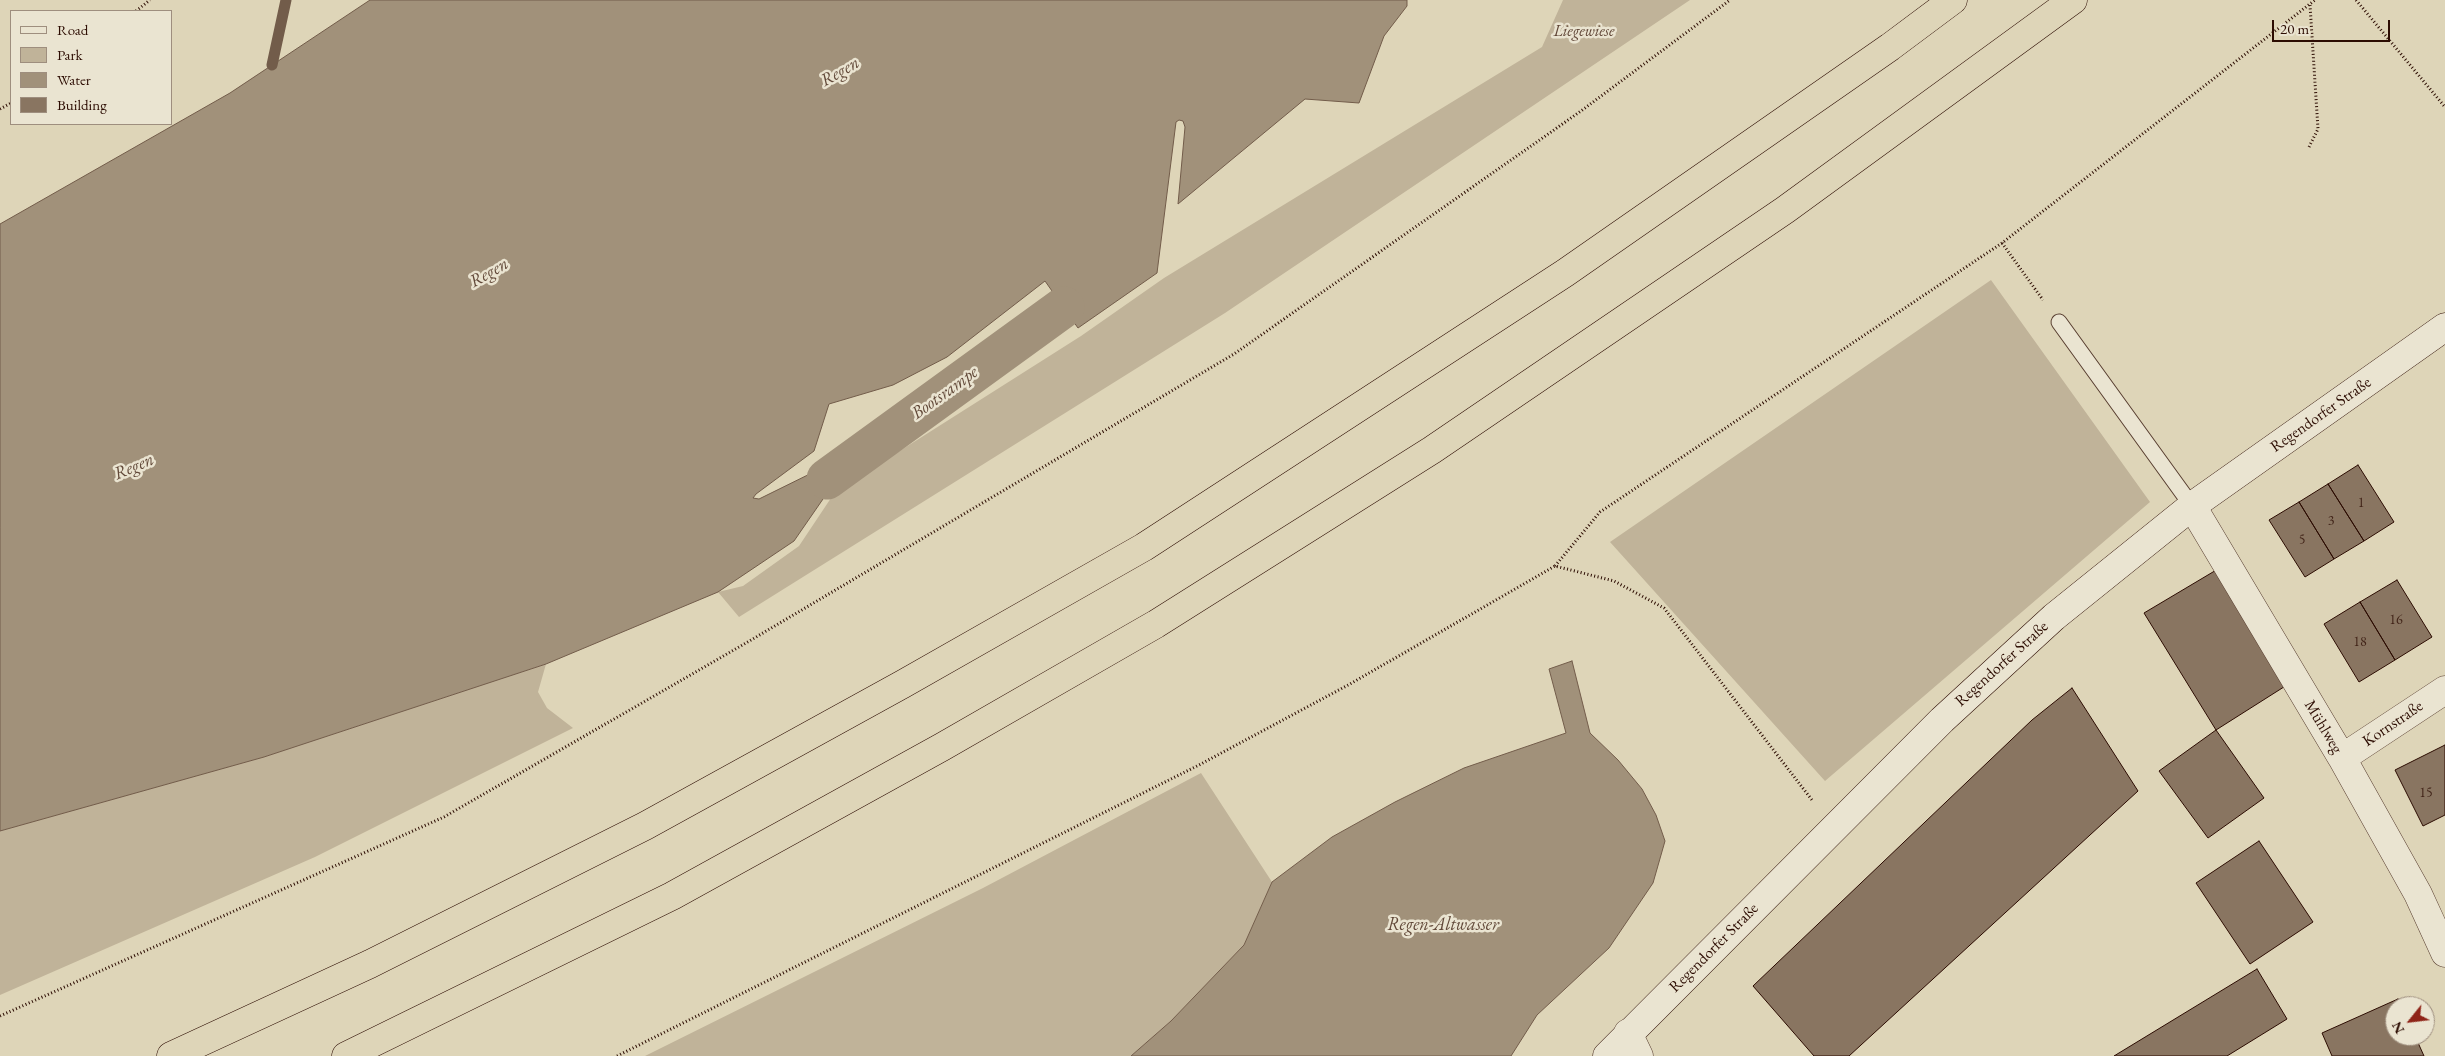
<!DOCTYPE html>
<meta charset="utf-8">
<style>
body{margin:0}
#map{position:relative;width:2445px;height:1056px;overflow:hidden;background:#ded5b8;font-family:"EB Garamond",serif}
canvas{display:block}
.legend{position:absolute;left:10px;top:10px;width:162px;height:115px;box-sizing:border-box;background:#eae4d1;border:1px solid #9e8e7e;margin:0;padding:6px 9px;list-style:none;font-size:15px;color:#2c0c02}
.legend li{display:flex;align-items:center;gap:10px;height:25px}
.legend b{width:25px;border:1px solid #9e8e7e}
.north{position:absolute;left:2385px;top:996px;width:50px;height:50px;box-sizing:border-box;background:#eae4d1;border:1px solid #9e8e7e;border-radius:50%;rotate:241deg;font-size:14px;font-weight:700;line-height:20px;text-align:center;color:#2c0c02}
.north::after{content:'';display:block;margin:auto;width:18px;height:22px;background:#8f2418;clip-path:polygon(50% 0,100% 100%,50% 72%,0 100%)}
.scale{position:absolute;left:2272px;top:20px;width:118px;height:22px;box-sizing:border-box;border:2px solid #2c0c02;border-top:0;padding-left:6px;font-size:15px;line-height:18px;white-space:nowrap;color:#2c0c02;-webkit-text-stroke:4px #eae4d1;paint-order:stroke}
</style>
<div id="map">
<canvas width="2445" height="1056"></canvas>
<ul class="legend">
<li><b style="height:6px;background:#eae4d1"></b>Road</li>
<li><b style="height:14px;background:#c0b399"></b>Park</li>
<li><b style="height:14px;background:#a1917a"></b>Water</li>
<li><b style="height:14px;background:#897561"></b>Building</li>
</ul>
<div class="north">N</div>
<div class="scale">20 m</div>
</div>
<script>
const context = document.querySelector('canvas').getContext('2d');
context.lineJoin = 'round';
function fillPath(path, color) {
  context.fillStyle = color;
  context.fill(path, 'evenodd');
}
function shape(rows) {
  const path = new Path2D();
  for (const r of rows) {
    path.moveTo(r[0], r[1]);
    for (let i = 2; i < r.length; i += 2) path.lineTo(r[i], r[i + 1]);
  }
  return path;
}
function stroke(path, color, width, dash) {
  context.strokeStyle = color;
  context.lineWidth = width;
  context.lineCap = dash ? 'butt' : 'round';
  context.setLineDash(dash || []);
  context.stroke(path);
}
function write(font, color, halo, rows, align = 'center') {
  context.font = font + ' "EB Garamond",serif';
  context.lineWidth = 5;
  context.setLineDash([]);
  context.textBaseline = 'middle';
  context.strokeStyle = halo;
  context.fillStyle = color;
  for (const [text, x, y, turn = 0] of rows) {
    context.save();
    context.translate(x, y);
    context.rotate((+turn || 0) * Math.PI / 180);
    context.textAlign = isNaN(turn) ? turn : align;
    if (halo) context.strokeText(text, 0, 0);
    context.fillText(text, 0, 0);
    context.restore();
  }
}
fillPath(shape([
 [1563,0,1690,0,1225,313,739,617,718,592,743,586,799,546,835,492,1081,336,1164,278,1542,47],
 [1991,280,2150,502,1825,781,1610,542],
 [546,664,538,692,547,708,573,728,315,857,0,995,0,831,264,757],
 [1201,773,1272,882,1244,945,1171,1021,1131,1056,645,1056,983,888]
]), '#c0b399');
const water = shape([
 [370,0,1407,0,1407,6,1384,36,1359,103,1305,99,1178,204,1185,127,1183,121,1179,120,1176,122,1157,273,1078,328,1045,281,947,357,893,385,829,404,814,451,756,494,753,498,759,499,828,465,827,479,832,486,794,541,718,592,546,664,264,757,0,831,0,224,230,93,370,0],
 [1572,661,1590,733,1618,760,1642,789,1656,815,1665,841,1653,883,1609,948,1537,1015,1511,1056,1131,1056,1171,1021,1244,945,1272,882,1332,837,1395,802,1464,768,1566,733,1549,669,1572,661]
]);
fillPath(water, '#a1917a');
stroke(water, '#725c4a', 1);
stroke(shape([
 [272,65,286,0]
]), '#725c4a', 11);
stroke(shape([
 [827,479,1064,307]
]), '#a1917a', 41);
const building = shape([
 [2358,465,2394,522,2364,541,2328,484,2358,465],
 [2328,484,2364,541,2334,559,2299,502,2328,484],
 [2299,502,2334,559,2305,577,2269,520,2299,502],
 [2218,569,2287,685,2216,730,2144,613,2218,569],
 [2397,580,2432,637,2395,660,2360,602,2397,580],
 [2360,602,2395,660,2359,682,2324,624,2360,602],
 [2072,688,2138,791,1849,1056,1814,1056,1753,986,2032,720,2072,688],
 [2216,730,2264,798,2208,838,2159,771,2216,730],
 [2445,745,2445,815,2423,826,2395,770,2445,745],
 [2259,841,2313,922,2250,964,2196,883,2259,841],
 [2257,969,2287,1019,2227,1056,2114,1056,2257,969],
 [2398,999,2401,1006,2395,1006,2395,1036,2415,1036,2424,1056,2332,1056,2322,1033,2398,999]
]);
fillPath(building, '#897561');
stroke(building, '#2c0c02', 1);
const lane = shape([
 [2059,322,2192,506]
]);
const street = shape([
 [2192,506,2342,758,2418,894,2445,953],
 [2342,758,2445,690],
 [1628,1033,1639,1056]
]);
const secondary = shape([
 [1607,1056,1942,720,2054,617,2192,506,2445,327]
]);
const highway = shape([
 [171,1056,370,964,645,826,903,684,1144,547,1565,273,1890,47,1953,0],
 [346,1056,672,896,942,747,1156,624,1432,450,1785,210,2073,0]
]);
stroke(lane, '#583e30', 17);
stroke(street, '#583e30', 29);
stroke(secondary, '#2c0c02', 29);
stroke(highway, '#2c0c02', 29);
stroke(shape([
 [2356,0,2445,107],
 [136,11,150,0],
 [0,109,11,103],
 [2309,147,2318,129,2310,5],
 [2002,243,2043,300],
 [1555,566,1600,512,2002,243,2315,0],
 [0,1016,444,817,746,643,1234,354,1581,111,1730,0],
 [617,1056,1199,765,1350,684,1555,566,1614,581,1664,608,1812,800]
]), '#2c0c02', 3, [1, 2.5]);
stroke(lane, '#eae4d1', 15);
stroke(street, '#eae4d1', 28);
stroke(secondary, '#eae4d1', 28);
stroke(highway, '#ded5b8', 28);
write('14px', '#43261a', null, [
 ["1",2361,503],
 ["3",2331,521],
 ["5",2302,540],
 ["16",2396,620],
 ["18",2360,642],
 ["15",2426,793]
]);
write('italic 16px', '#604637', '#eae4d1', [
 ["Liegewiese",1584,32]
]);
write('16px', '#2c0c02', '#eae4d1', [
 ["Regendorfer Straße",2321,415,-35],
 ["Regendorfer Straße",2002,664,-42],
 ["Kornstraße",2393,724,-34],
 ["Mühlweg",2323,727,59],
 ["Regendorfer Straße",1714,948,-45]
]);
write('italic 18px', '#614838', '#eae4d1', [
 ["Regen",840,72,-30],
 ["Regen",489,273,-30],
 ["Bootsrampe",945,393,-36],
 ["Regen",134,467,-23],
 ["Regen-Altwasser",1443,925]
]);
</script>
